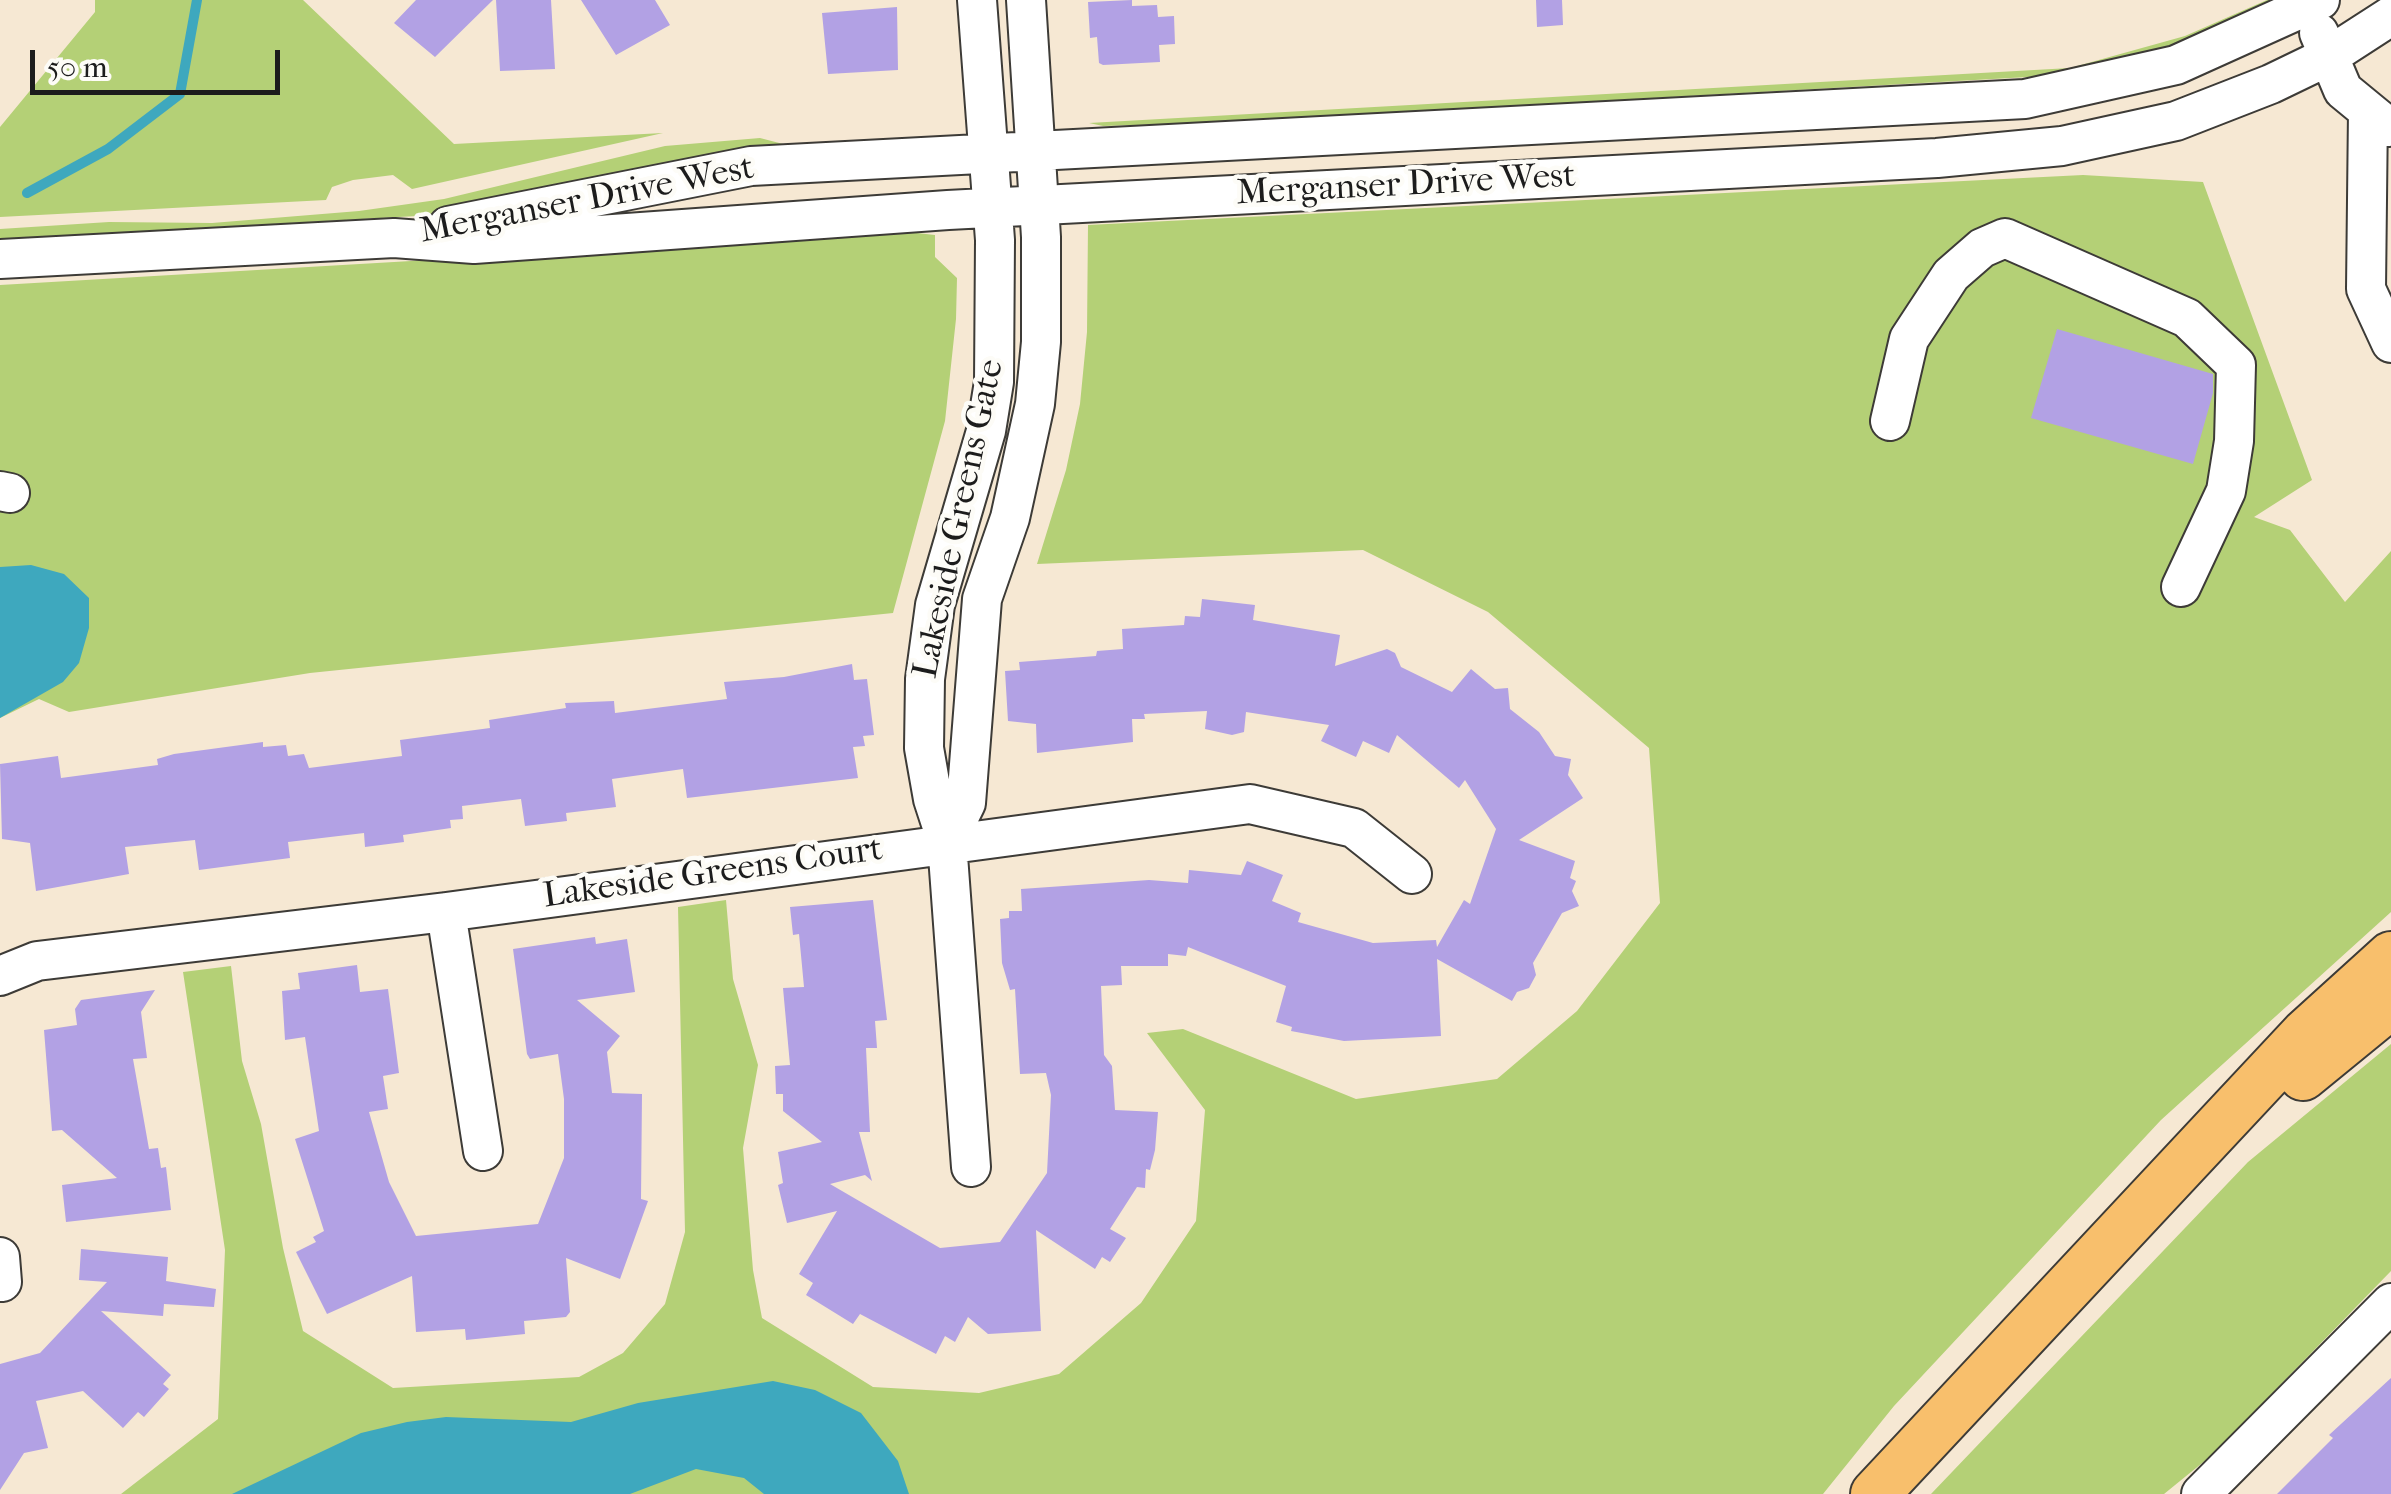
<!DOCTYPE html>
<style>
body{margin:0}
#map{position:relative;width:2391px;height:1494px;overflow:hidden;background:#f6e8d3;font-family:"IM FELL French Canon",serif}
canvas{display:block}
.scale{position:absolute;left:30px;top:50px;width:250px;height:45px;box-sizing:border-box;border:5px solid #1c1c1c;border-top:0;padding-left:12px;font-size:30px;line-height:35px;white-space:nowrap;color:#1c1c1c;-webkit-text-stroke:8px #fdfcf7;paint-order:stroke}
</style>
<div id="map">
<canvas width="2391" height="1494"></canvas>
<div class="scale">50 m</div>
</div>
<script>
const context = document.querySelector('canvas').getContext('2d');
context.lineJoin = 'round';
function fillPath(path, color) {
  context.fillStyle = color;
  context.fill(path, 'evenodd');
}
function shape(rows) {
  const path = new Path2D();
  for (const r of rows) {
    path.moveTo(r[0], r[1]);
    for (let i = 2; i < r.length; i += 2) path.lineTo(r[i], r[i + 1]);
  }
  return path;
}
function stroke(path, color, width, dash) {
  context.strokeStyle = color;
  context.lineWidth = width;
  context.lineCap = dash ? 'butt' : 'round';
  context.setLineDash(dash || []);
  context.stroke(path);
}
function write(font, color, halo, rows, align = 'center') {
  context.font = font + ' "IM FELL French Canon",serif';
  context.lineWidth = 9;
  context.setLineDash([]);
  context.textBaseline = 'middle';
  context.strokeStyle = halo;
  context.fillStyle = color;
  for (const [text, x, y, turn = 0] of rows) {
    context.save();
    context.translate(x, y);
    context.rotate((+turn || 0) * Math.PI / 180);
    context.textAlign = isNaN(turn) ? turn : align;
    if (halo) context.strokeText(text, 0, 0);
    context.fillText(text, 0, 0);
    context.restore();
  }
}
fillPath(shape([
 [95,0,303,0,454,144,663,133,412,189,393,175,353,180,332,187,326,200,0,217,0,127,95,12],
 [2267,0,2280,0,2207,34,2141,56,2046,76,1209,123,1103,126,1089,123,2070,68,2185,36],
 [760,138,787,145,694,157,435,215,0,239,0,229,109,222,212,223,359,211,444,199,665,146],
 [2083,175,2203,182,2312,480,2254,517,2290,530,2345,602,2391,551,2391,912,2161,1120,1894,1406,1823,1494,121,1494,218,1419,225,1250,183,972,231,966,242,1061,261,1124,283,1248,303,1331,393,1388,579,1377,623,1353,665,1304,685,1232,678,907,726,900,733,979,758,1065,743,1148,753,1270,762,1318,873,1387,979,1393,1059,1374,1141,1303,1196,1221,1205,1110,1147,1033,1183,1029,1356,1099,1497,1079,1577,1011,1660,903,1649,748,1488,612,1363,550,1037,564,1066,470,1080,404,1087,332,1088,225],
 [908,232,935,235,935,257,957,278,956,319,945,421,893,613,310,673,69,712,39,699,0,718,0,285],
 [2391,1044,2391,1271,2212,1455,2164,1494,1931,1494,2248,1162]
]), '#b4d076');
fillPath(shape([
 [31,565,64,574,89,598,89,628,79,663,63,682,0,718,0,567],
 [773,1381,815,1390,861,1413,898,1461,909,1494,764,1494,744,1478,696,1469,630,1494,232,1494,361,1433,407,1422,446,1417,571,1422,638,1403]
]), '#3ea8be');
stroke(shape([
 [27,193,108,149,180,94,197,0]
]), '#3ea8be', 10);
fillPath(shape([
 [416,0,493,0,435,57,394,23],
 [496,0,551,0,555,69,500,71],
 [581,0,655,0,670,25,616,55],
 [1132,0,1132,6,1157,5,1158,17,1174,16,1175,44,1159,45,1160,62,1103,65,1099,63,1097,37,1090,38,1088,2],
 [1536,0,1562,0,1563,25,1537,27],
 [897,7,898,70,828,74,822,13],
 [2057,329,2213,374,2213,393,2193,464,2031,418],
 [1202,599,1255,605,1253,620,1340,635,1335,666,1387,649,1395,653,1401,667,1452,692,1471,669,1495,689,1508,688,1510,709,1539,732,1555,756,1571,759,1568,775,1583,798,1519,840,1575,861,1570,878,1576,881,1572,891,1579,906,1562,913,1533,963,1536,975,1529,988,1517,992,1512,1001,1437,959,1441,1036,1344,1041,1291,1031,1292,1027,1276,1022,1286,986,1188,947,1186,956,1168,954,1168,966,1121,966,1122,985,1101,986,1104,1055,1112,1066,1115,1110,1158,1112,1155,1150,1150,1170,1146,1169,1145,1188,1137,1187,1110,1229,1126,1238,1110,1262,1102,1257,1095,1269,1036,1230,1041,1331,988,1334,968,1317,955,1342,945,1336,936,1354,860,1314,853,1324,806,1295,813,1283,799,1274,837,1211,787,1223,778,1185,783,1183,778,1152,822,1142,783,1111,783,1094,776,1094,775,1066,790,1065,783,988,804,987,799,934,793,935,790,907,873,900,887,1020,875,1021,877,1048,866,1048,870,1132,859,1132,872,1181,865,1175,830,1184,940,1248,1000,1242,1047,1173,1051,1095,1046,1073,1020,1074,1015,989,1010,990,1002,963,1000,919,1009,918,1009,911,1022,911,1021,889,1149,880,1188,883,1189,870,1241,875,1247,861,1283,875,1272,901,1301,913,1298,922,1373,943,1436,940,1437,947,1464,900,1470,904,1496,829,1465,780,1459,788,1397,735,1389,753,1363,741,1356,757,1321,741,1329,725,1246,712,1244,732,1232,735,1205,729,1207,711,1144,714,1145,719,1132,719,1133,742,1037,753,1036,724,1008,721,1005,671,1020,670,1019,662,1096,656,1097,651,1123,649,1122,629,1184,625,1185,616,1200,617],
 [852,664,854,680,867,679,874,735,863,736,865,746,853,747,858,778,687,798,683,769,612,779,616,807,566,813,567,821,525,826,521,799,462,806,463,819,450,820,451,828,403,835,404,842,365,847,364,833,288,842,290,858,199,870,195,840,125,847,129,874,36,891,30,843,2,839,0,764,58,756,61,778,158,765,157,759,174,754,263,742,263,747,286,745,288,756,304,754,309,768,402,756,400,740,490,728,489,720,566,708,565,703,614,701,615,713,727,699,724,682,784,677],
 [595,937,596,944,627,939,635,992,577,1000,620,1036,607,1052,612,1093,642,1094,641,1199,648,1201,620,1279,566,1258,570,1312,566,1317,524,1321,525,1334,466,1340,465,1329,416,1332,412,1276,327,1314,296,1252,316,1242,313,1237,324,1231,295,1139,319,1131,305,1037,285,1040,282,991,300,989,298,973,357,965,360,992,388,989,399,1073,383,1076,388,1109,369,1112,389,1182,416,1236,538,1224,564,1158,564,1099,558,1054,530,1059,527,1054,513,949],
 [155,990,141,1012,147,1058,133,1059,149,1149,158,1148,161,1168,166,1167,171,1210,66,1222,62,1185,117,1178,62,1130,52,1131,44,1030,77,1025,75,1009,81,1000],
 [81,1249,168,1257,166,1281,216,1289,214,1307,164,1304,163,1316,101,1311,171,1375,163,1384,169,1389,144,1417,138,1412,123,1428,83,1391,36,1401,48,1448,24,1453,0,1490,0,1364,40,1353,107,1282,79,1280],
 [2391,1378,2391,1494,2277,1494,2333,1438,2329,1435]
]), '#b2a1e4');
const minor = shape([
 [2319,33,2343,90,2388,127],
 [2368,111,2366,289,2391,343],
 [448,226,751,166,2025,99,2176,65,2320,0],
 [0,259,394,238,474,244,948,210,1937,158,2062,146,2176,121,2271,84,2329,56,2391,16],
 [1890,421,1909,339,1951,275,1982,248,2005,238,2187,318,2236,365,2234,441,2226,491,2181,587],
 [0,491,10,493],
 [947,842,966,803,982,599,1010,518,1035,404,1041,342,1041,237,1026,0],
 [446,912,483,1151],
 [0,976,37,961,446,912,1250,804,1354,828,1412,874],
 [971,1167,947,842,933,799,924,748,925,679,935,605,986,431,994,382,995,240,977,0],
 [0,1257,2,1282],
 [2201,1494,2391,1303]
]);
const major = shape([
 [2303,1076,2391,1004],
 [1875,1494,2306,1033,2391,956]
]);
stroke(minor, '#3d3b37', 42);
stroke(major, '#3d3b37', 52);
stroke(minor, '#fff', 38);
stroke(major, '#f8bf6c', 48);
write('35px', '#1c1c1c', '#fdfcf7', [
 ["Merganser Drive West",1406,186,-3],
 ["Merganser Drive West",587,201,-11],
 ["Lakeside Greens Gate",960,519,-78],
 ["Lakeside Greens Court",713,874,-8]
]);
</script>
